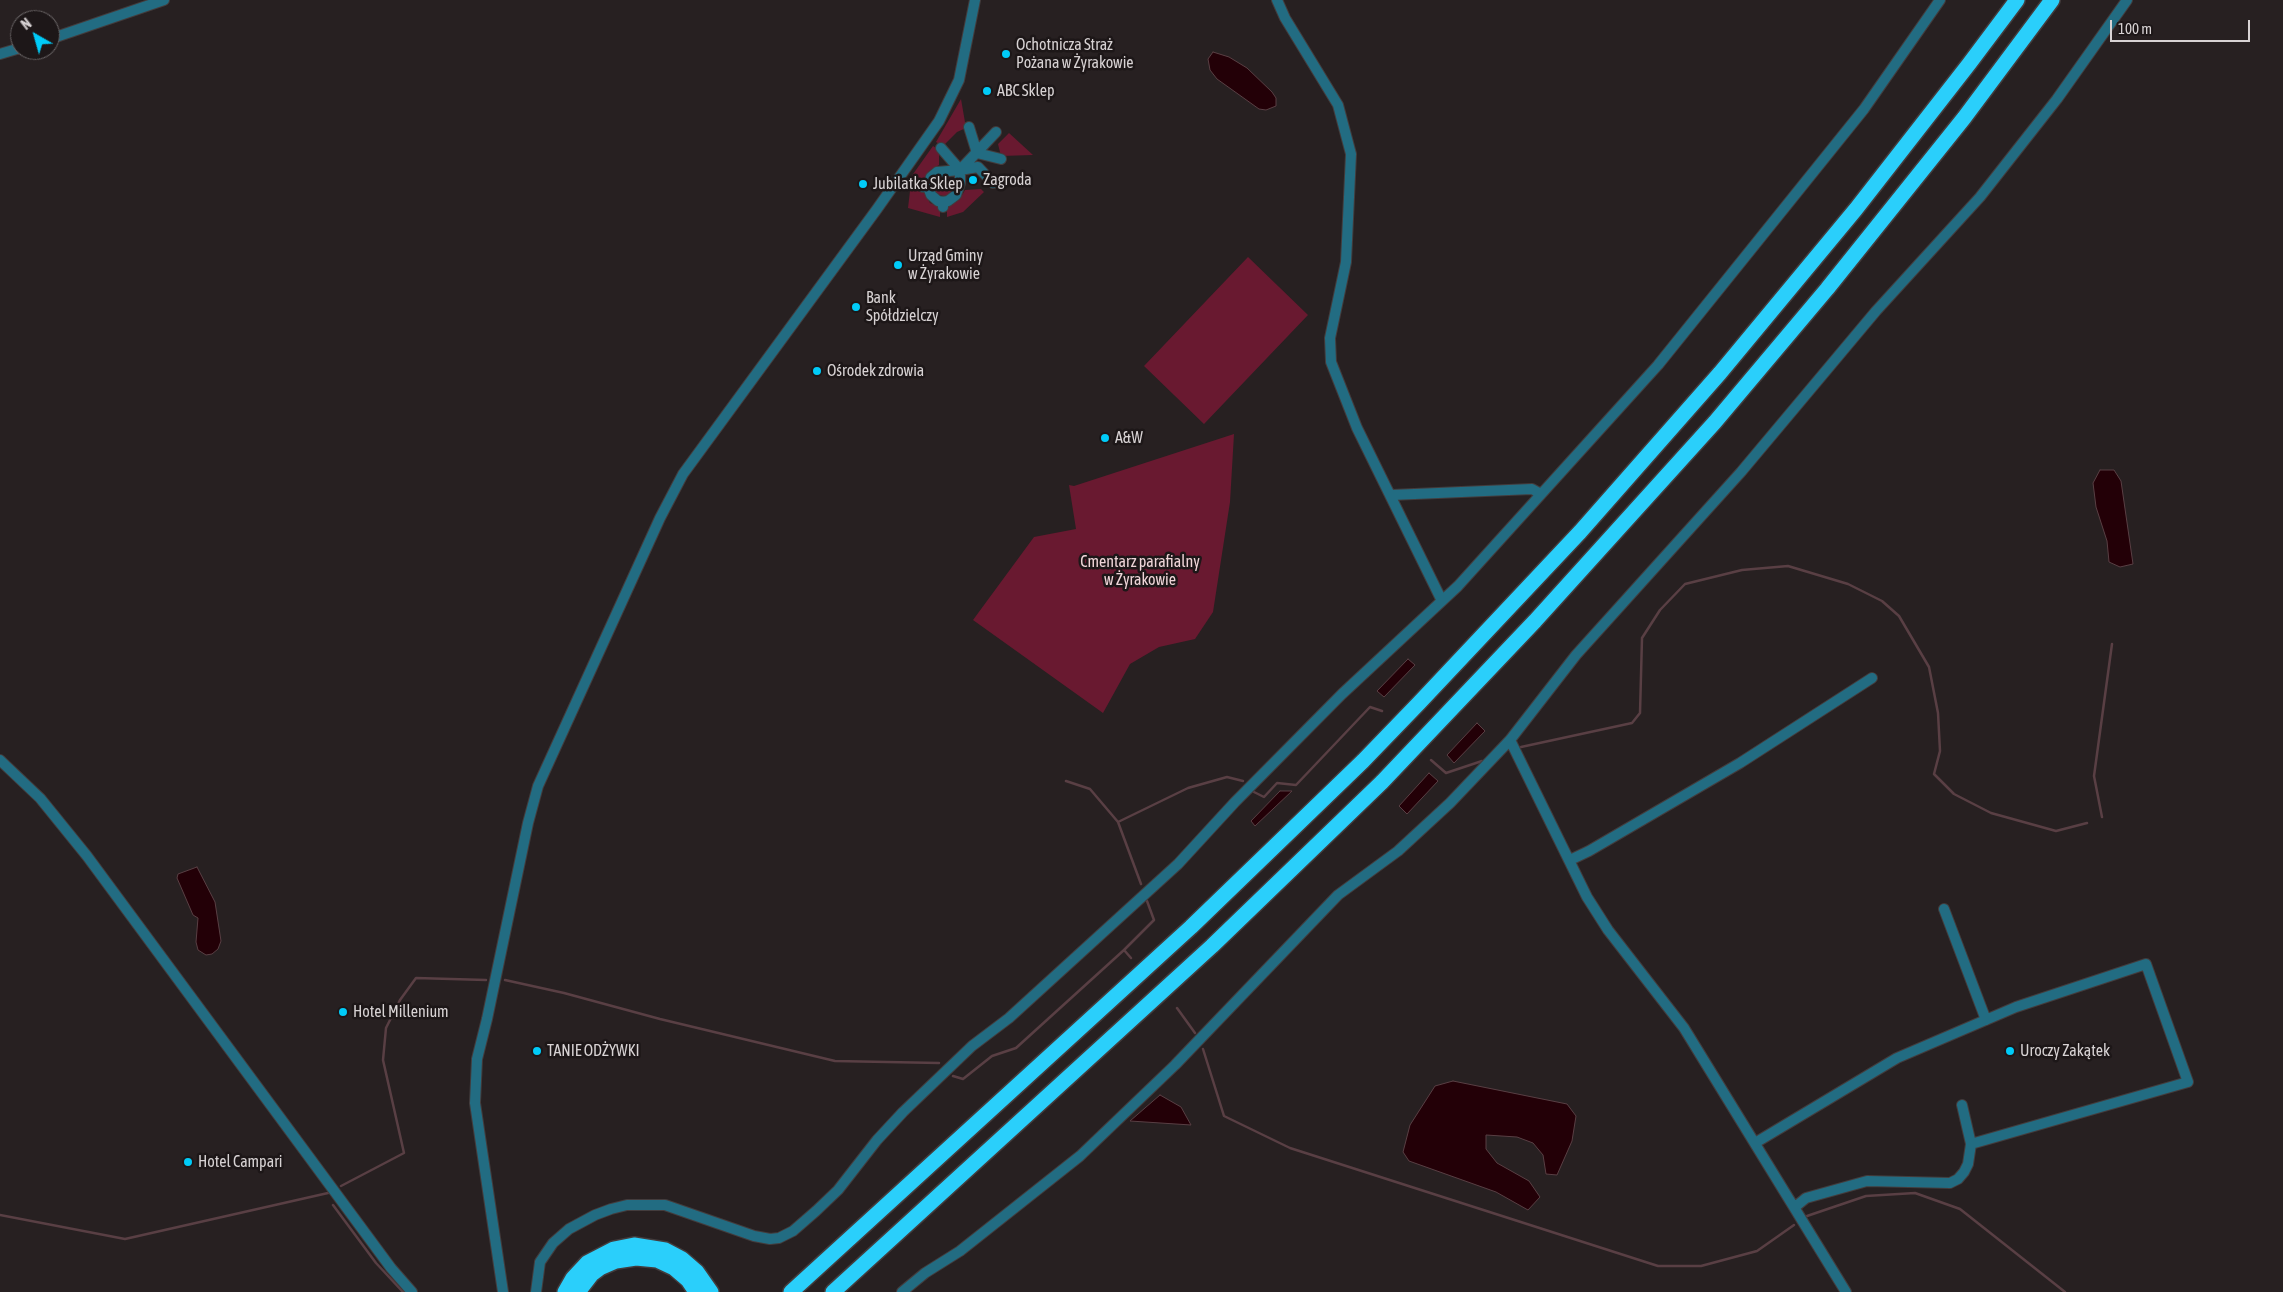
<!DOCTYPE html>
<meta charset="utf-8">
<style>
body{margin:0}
#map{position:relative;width:2283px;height:1292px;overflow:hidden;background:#272021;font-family:"Asap Condensed",sans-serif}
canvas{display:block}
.north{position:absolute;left:10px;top:10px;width:50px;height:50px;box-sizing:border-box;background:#1d1718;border:1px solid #676263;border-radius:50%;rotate:322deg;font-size:14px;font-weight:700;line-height:20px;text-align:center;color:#d7d2d3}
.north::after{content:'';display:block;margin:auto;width:18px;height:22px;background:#00cbf8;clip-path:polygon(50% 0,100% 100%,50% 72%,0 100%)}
.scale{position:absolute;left:2110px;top:20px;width:140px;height:22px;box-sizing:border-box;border:2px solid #d7d2d3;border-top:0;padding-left:6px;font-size:15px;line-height:18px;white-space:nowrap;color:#d7d2d3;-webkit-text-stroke:4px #1d1718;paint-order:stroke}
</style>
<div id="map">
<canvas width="2283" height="1292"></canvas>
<div class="north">N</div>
<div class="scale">100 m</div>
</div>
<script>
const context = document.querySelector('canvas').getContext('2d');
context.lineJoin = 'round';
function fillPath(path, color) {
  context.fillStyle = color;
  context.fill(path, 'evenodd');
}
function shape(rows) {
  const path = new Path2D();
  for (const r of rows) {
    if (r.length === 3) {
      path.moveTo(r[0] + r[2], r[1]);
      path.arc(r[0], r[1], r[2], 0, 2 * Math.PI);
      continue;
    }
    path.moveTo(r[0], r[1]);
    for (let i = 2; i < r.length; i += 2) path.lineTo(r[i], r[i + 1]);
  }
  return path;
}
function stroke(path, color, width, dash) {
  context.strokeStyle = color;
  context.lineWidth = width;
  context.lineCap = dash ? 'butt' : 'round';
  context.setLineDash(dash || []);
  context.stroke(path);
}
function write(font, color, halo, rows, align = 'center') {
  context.font = font + ' "Asap Condensed",sans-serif';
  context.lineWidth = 5;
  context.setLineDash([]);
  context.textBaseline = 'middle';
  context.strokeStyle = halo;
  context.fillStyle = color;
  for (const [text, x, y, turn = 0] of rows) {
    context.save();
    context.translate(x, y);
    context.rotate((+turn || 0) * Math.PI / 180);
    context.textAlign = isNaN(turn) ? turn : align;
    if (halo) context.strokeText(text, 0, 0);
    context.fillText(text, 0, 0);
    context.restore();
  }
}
fillPath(shape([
 [961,99,966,128,957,132,943,146,936,142],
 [1009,133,1033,155,1001,156,998,144],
 [933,146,939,150,939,165,929,171,923,183,906,184],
 [944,186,10],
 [981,189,984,192,963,212,947,217,947,207,960,199,965,190],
 [923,190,930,203,940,207,940,217,908,208,910,191],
 [1248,257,1308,315,1204,424,1144,366],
 [1234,434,1230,502,1213,612,1195,639,1159,647,1130,664,1103,713,973,620,1034,537,1076,529,1069,485,1074,486]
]), '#691930');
const water = shape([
 [1213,52,1229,57,1247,68,1272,92,1276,98,1276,106,1266,110,1259,109,1217,79,1210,70,1208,59,1213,52],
 [2100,470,2114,470,2121,481,2133,564,2120,567,2109,562,2107,541,2096,507,2093,483,2100,470],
 [1408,659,1415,665,1384,697,1377,691,1408,659],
 [1477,723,1485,731,1454,763,1447,755,1477,723],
 [1429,773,1438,781,1407,814,1399,806,1429,773],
 [1280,791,1292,791,1255,826,1251,821,1280,791],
 [197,867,215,902,221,941,218,949,212,954,206,955,198,950,196,942,198,918,193,915,177,878,178,874,197,867],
 [1453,1081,1567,1104,1576,1116,1572,1141,1557,1175,1546,1174,1543,1155,1533,1143,1517,1137,1486,1135,1486,1149,1497,1163,1529,1181,1540,1197,1528,1210,1496,1192,1409,1161,1403,1152,1410,1125,1435,1086,1453,1081],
 [1160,1095,1181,1107,1191,1125,1130,1121,1160,1095]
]);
fillPath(water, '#230007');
stroke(water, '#593f44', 1);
stroke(shape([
 [1521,747,1632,723,1640,713,1642,638,1660,610,1685,584,1742,570,1788,566,1848,584,1882,601,1899,616,1929,667,1938,713,1940,751,1934,774,1954,794,1991,813,2056,831,2087,823],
 [1431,760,1446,773,1482,761],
 [1066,781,1090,789,1118,822,1141,884],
 [1254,792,1264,797,1277,783,1296,785,1370,707,1382,711],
 [2102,817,2094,776,2112,644],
 [1118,822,1188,788,1227,777,1243,781],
 [1131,958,1124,950,1154,920,1147,901],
 [505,980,564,993,660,1019,835,1061,939,1063],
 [1177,1008,1195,1033],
 [1203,1049,1224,1116,1290,1148,1658,1266,1701,1266,1757,1251,1794,1225],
 [953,1076,963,1079,992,1056,1016,1048,1124,950],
 [341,1186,404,1153,383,1060,386,1028,400,1000,416,978,486,980],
 [333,1205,376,1263,403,1292],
 [0,1215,125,1239,328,1193],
 [1807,1216,1866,1196,1915,1193,1960,1209,2065,1292]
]), '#593f44', 2.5);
const minor = shape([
 [1277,0,1285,18,1338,105,1351,154,1346,262,1330,338,1331,362,1357,428,1442,601],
 [50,39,164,0],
 [0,54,20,48],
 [969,127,977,153,1001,159],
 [941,148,960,170,978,167,993,183],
 [923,187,928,187,931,195,938,201,943,202,943,207],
 [928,187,931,177,937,172,960,170],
 [943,202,948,201,956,195,960,183,960,170,996,132],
 [1391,495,1532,489,1541,494],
 [1510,740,1587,897,1608,930,1684,1028,1846,1292],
 [0,760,40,798,87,856,391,1268,412,1292],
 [1570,860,1589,851,1740,763,1872,678],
 [1944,909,1986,1020],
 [1962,1105,1971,1144],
 [1755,1143,1897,1058,2016,1007,2146,964,2188,1082,1971,1144,1968,1164,1964,1172,1958,1179,1950,1183,1867,1181,1806,1198,1795,1207],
 [503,1292,475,1103,477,1059,487,1019,528,823,538,786,660,518,683,474,877,209,939,121,959,80,975,0],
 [536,1292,540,1262,553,1243,569,1229,595,1215,611,1209,627,1205,665,1205,754,1236,770,1239,779,1238,793,1231,816,1211,838,1190,877,1140,903,1112,972,1046,1009,1018,1178,864,1235,802,1342,694,1458,586,1658,365,1864,109,1940,0],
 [902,1292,925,1273,960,1251,1080,1156,1175,1065,1338,895,1398,851,1450,803,1510,740,1576,655,1741,472,1876,311,1980,197,2057,99,2127,0]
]);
const highway = shape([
 [565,1292,573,1278,587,1263,614,1249,634,1245,665,1250,682,1259,697,1272,711,1292],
 [578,1292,592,1274,600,1268,616,1261,636,1258,657,1260,674,1268,688,1280,696,1292],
 [791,1292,1191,927,1363,761,1419,703,1580,532,1720,373,1856,209,1969,64,2017,0],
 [833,1292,1212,946,1382,782,1535,621,1715,422,1827,289,1964,118,2052,0]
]);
stroke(minor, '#433c3d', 12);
stroke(highway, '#433c3d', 18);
stroke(minor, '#226c82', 10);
stroke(highway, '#2acffb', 15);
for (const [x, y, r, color] of [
 [1006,54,5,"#00cbf8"],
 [987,91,5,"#00cbf8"],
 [973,180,5,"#00cbf8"],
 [863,184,5,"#00cbf8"],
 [898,265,5,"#00cbf8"],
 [856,307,5,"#00cbf8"],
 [817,371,5,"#00cbf8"],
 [1105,438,5,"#00cbf8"],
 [343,1012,5,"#00cbf8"],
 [537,1051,5,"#00cbf8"],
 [2010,1051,5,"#00cbf8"],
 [188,1162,5,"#00cbf8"]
]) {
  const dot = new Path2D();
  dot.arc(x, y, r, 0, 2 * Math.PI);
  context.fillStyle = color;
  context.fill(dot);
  stroke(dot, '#1d1718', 2);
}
write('16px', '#d7d2d3', '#1d1718', [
 ["Ochotnicza Straż",1016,45],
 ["Pożana w Żyrakowie",1016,63],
 ["ABC Sklep",997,91],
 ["Zagroda",983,180],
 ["Jubilatka Sklep",873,184],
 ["Urząd Gminy",908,256],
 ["w Żyrakowie",908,274],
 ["Bank",866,298],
 ["Spółdzielczy",866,316],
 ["Ośrodek zdrowia",827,371],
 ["A&W",1115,438],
 ["Hotel Millenium",353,1012],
 ["TANIE ODŻYWKI",547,1051],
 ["Uroczy Zakątek",2020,1051],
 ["Hotel Campari",198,1162]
], 'left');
write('16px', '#efd5d8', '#1d1718', [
 ["Cmentarz parafialny",1140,562],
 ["w Żyrakowie",1140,580]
]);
</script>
